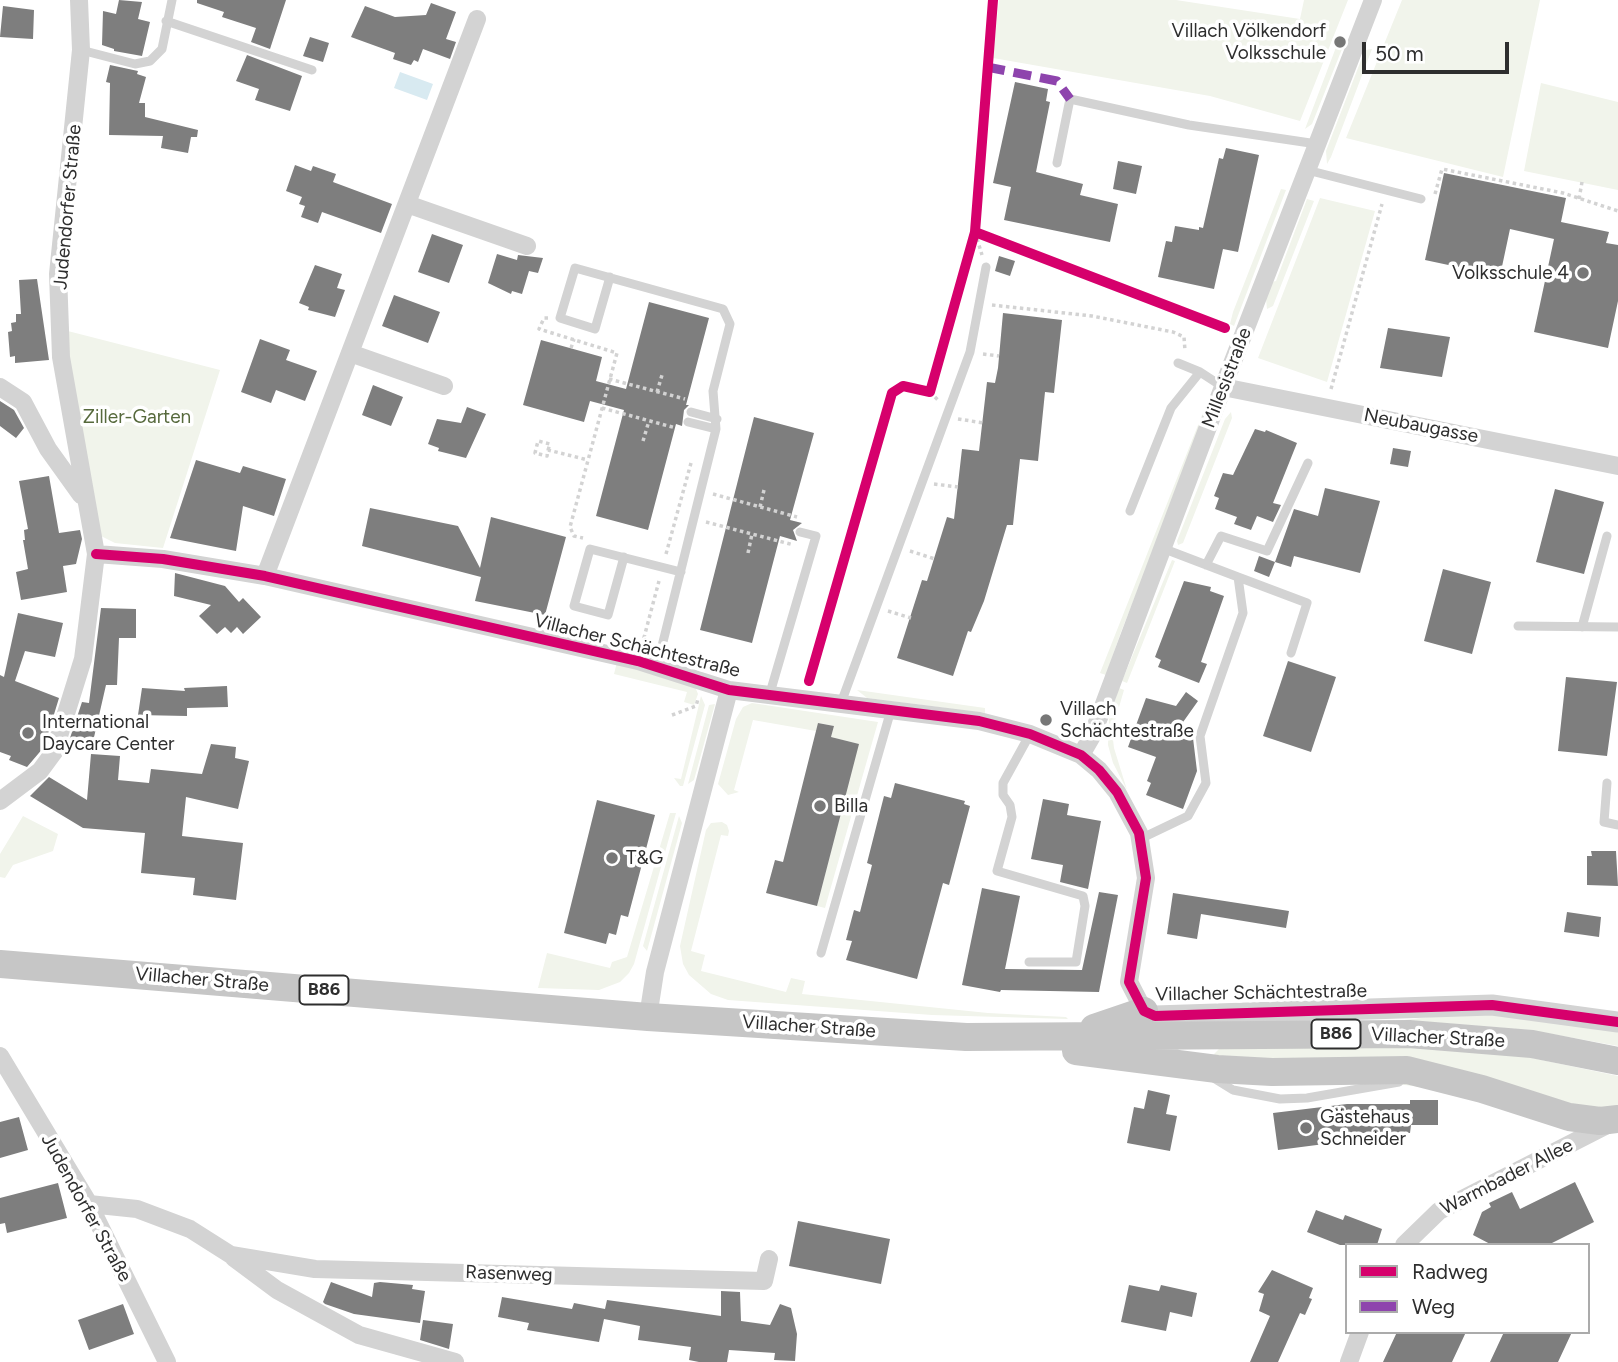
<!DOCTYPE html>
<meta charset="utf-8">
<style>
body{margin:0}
#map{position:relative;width:1618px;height:1362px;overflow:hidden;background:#fff;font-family:Figtree,sans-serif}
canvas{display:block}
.legend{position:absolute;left:1345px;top:1243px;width:245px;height:91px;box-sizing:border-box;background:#fff;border:2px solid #ababab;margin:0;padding:9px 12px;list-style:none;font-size:21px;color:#2e2e2e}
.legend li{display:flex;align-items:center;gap:14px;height:35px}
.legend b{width:35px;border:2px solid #ababab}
.scale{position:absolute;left:1362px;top:42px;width:147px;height:32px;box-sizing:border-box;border:4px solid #2e2e2e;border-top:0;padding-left:9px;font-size:21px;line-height:24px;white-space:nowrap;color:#2e2e2e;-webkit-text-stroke:5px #fff;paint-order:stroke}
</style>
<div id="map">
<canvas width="1618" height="1362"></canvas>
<ul class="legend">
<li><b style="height:9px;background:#d6006c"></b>Radweg</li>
<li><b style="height:9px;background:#8e44ad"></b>Weg</li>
</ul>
<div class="scale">50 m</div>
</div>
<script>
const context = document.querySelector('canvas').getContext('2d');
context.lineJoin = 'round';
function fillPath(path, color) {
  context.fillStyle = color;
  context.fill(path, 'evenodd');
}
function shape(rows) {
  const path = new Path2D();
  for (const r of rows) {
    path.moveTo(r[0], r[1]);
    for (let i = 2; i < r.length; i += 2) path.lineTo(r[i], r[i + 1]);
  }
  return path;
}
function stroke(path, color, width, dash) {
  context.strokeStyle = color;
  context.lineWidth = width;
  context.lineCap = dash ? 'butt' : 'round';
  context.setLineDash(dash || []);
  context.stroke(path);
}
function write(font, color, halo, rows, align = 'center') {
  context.font = font + ' Figtree,sans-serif';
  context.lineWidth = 7;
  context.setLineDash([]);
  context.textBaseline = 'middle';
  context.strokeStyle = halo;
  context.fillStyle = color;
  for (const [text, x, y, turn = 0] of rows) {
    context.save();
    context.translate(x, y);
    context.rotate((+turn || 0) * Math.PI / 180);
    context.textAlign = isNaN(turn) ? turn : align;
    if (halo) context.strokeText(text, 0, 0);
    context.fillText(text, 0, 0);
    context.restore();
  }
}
fillPath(shape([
 [999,0,1176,0,1300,19,1304,0,1348,0,1300,121,1210,96,993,58],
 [1402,0,1540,0,1503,177,1346,138],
 [1338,42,1342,49,1312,124,1305,129],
 [1372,49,1331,157,1327,164,1326,151,1363,55,1366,50],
 [1541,83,1618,102,1618,190,1524,171],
 [1281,189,1286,190,1234,326,1230,324,1233,312],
 [1320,198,1375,211,1327,382,1258,358],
 [1307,199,1314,201,1273,306,1267,309,1266,299,1272,282,1276,281],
 [60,329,220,370,163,548,115,543,91,531],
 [1211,406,1121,632,1106,675,1100,673,1204,410],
 [1231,412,1232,418,1192,520,1183,543,1178,545,1177,541,1225,419],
 [1172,560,1175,561,1127,683,1122,681],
 [617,662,694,684,698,694,694,705,684,702,687,692,614,674],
 [1119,688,1124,690,1112,731,1114,748,1127,790,1113,763,1108,745,1109,718],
 [857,690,985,708,985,713,867,698],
 [701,696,705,705,699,727,683,786,680,786,674,778,681,779],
 [752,703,878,722,825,908,817,906,858,744,831,737,834,726,819,723,816,731,753,720,734,790,739,792,728,795,718,784,736,719,743,707],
 [715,704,694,780,688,784,709,705],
 [670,813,676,813,634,964,629,973,620,982,599,990,538,988,547,953,610,968,612,962,627,957],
 [23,816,58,834,53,851,13,865,5,878,0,877,0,854],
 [679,816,682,823,647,951,643,946],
 [722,822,727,825,729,831,728,836,721,835,691,951,705,955,701,971,786,992,791,978,805,981,802,994,988,1013,1066,1017,1068,1019,932,1015,728,1000,711,994,689,975,683,964,680,946,706,830,711,823],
 [1449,1015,1505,1015,1618,1032,1618,1046,1529,1030,1404,1020],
 [1420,1047,1518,1055,1618,1076,1618,1108,1607,1111,1218,1061,1214,1054,1220,1048]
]), '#f1f4eb');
fillPath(shape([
 [400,72,433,84,427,100,394,88]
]), '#d8eaf1');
fillPath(shape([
 [119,0,142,2,138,19,150,22,142,56,114,51,114,49,102,45,103,11,116,14],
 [197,0,286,0,270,49,251,42,256,28,222,17,224,12,197,3],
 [431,3,456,12,446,39,456,42,450,59,423,49,418,62,414,60,411,65,393,59,395,53,351,37,365,6,395,17,426,15],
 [3,6,34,10,33,39,0,37],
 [310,37,329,43,323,62,303,56],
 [247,55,302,76,290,111,255,100,259,89,236,81],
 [110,65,138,71,137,74,146,77,139,103,145,103,145,117,198,130,197,137,191,137,188,153,161,148,163,136,109,135,110,83,106,82],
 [1015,82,1048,89,1046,101,1050,102,1036,172,1083,184,1080,195,1118,204,1110,242,1004,220,1011,187,993,183],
 [1226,148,1259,155,1238,252,1223,249,1214,289,1158,277,1166,241,1172,242,1175,226,1199,230,1199,227,1203,228,1219,158,1223,159],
 [1118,161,1142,166,1136,194,1113,189],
 [295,165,311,171,313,166,336,174,333,182,392,204,381,233,322,212,318,223,301,217,305,206,299,204,302,197,286,191],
 [1444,173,1566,198,1561,222,1609,232,1606,243,1618,245,1618,301,1608,348,1534,332,1554,239,1510,229,1500,276,1425,260],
 [432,234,463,245,449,283,418,272],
 [497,254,517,260,518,255,543,258,538,273,529,271,522,294,512,291,511,294,488,283],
 [999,256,1015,261,1010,276,995,271],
 [315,265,342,274,337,288,345,290,335,317,308,310,309,307,299,303],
 [37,279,49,360,15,363,15,356,10,357,8,332,12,331,11,323,16,322,16,314,21,314,19,280],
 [394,295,440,312,428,343,382,326],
 [649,302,709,318,686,405,689,405,684,410,682,426,676,424,648,530,596,516,624,410,590,401,584,422,523,405,541,340,602,357,596,381,626,389],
 [1003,313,1062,320,1054,393,1045,392,1038,461,1020,459,1013,525,1007,525,984,601,971,632,968,631,953,676,897,658,922,580,927,581,947,517,954,519,962,449,979,451,987,382,995,383,998,368],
 [1388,328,1450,337,1442,377,1380,368],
 [260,339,290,350,286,360,317,371,305,401,276,390,271,403,241,392],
 [373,385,403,397,391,426,362,415],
 [0,401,14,410,24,428,16,438,0,426],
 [467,407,486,414,466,458,438,451,439,448,428,444,437,419,461,423],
 [754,417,814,433,790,520,802,523,793,530,797,541,780,536,752,643,700,630],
 [1255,429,1265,432,1266,430,1297,443,1273,503,1281,505,1273,522,1257,516,1251,530,1234,524,1237,517,1215,509,1219,498,1214,496,1223,473,1233,475],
 [1393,448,1411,451,1408,467,1390,464],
 [196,460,240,473,243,466,286,479,274,516,243,506,236,551,170,538],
 [49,476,59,533,80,530,82,539,76,564,63,566,67,592,21,600,16,572,28,569,23,540,25,540,24,530,28,529,19,481],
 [1325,488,1380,501,1360,573,1294,556,1291,567,1275,562,1294,509,1318,516],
 [1555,489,1604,502,1584,574,1536,562],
 [370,508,458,526,480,568,491,517,566,537,545,615,475,601,481,577,362,546],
 [1259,556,1275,562,1269,577,1254,571],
 [1443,569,1491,582,1472,654,1424,641],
 [175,573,225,586,239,602,243,598,261,617,243,634,237,627,231,633,225,627,217,634,199,616,211,605,174,596],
 [1184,581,1211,587,1210,591,1224,596,1201,662,1207,664,1199,683,1158,667,1161,660,1155,657],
 [101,608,136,609,136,638,119,638,117,685,106,685,92,746,69,741,82,702,89,703],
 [18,613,63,623,55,657,25,651,15,681,59,698,44,747,27,767,9,760,11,756,0,752,0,675,4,677],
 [1288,661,1336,677,1311,752,1263,736],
 [1566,677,1617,682,1607,756,1558,751],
 [227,686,228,707,187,708,187,716,138,715,142,688,185,691,184,688],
 [1186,692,1198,701,1176,732,1193,738,1197,771,1183,809,1146,795,1151,783,1147,781,1156,757,1128,747,1146,698,1176,706],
 [818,723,834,726,831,737,859,744,817,906,766,893,775,860,783,862],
 [211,744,236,747,235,758,249,761,238,809,186,797,182,836,243,843,236,900,193,895,195,878,141,873,145,833,83,828,30,796,49,777,87,800,91,754,120,756,118,780,149,783,151,769,202,774],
 [895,783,965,801,964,804,970,806,949,885,943,883,917,979,846,960,852,941,846,940,854,910,860,912,872,865,867,863,884,796,891,798],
 [1043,799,1069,804,1067,815,1101,821,1088,889,1060,882,1063,865,1031,859],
 [597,800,655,815,628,917,621,915,616,935,609,933,606,944,564,933],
 [1591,851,1616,851,1618,886,1587,885,1587,856,1592,856],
 [982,888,1020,896,1005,969,1082,970,1099,892,1118,895,1099,992,1001,990,1000,992,962,985],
 [1173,893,1289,911,1286,928,1201,914,1197,939,1167,934],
 [1567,912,1601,917,1599,937,1564,932],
 [1148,1090,1170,1095,1166,1114,1177,1116,1170,1151,1127,1143,1134,1107,1144,1109],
 [1410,1100,1438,1100,1438,1125,1411,1125,1410,1133,1339,1133,1340,1142,1278,1150,1273,1113,1347,1104,1410,1104],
 [19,1117,28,1150,0,1158,0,1122],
 [1575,1182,1594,1222,1548,1245,1492,1245,1473,1235,1482,1212,1491,1207,1489,1203,1512,1192,1520,1209],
 [58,1183,67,1218,7,1233,5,1223,0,1224,0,1198],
 [1316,1210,1343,1220,1345,1215,1382,1229,1377,1245,1340,1245,1307,1232],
 [798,1221,890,1239,881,1284,789,1266],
 [1272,1270,1313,1288,1309,1298,1312,1299,1305,1315,1300,1313,1278,1362,1250,1362,1270,1316,1259,1311,1264,1294,1258,1292],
 [331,1282,372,1297,374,1283,380,1282,413,1285,412,1289,425,1291,420,1323,354,1314,325,1304,323,1302],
 [1129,1285,1159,1291,1161,1285,1197,1293,1192,1317,1170,1312,1166,1331,1121,1322],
 [721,1291,740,1292,741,1321,770,1325,780,1304,791,1308,797,1334,795,1361,774,1360,775,1353,729,1350,727,1362,699,1362,689,1360,691,1347,638,1340,640,1326,604,1319,599,1342,527,1330,529,1323,498,1317,502,1297,572,1309,574,1303,605,1309,607,1300,721,1316],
 [123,1304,134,1334,89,1350,78,1320],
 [423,1320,453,1324,449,1349,420,1340],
 [1397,1332,1466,1332,1452,1362,1383,1362],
 [1504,1332,1572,1332,1558,1362,1490,1362]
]), '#7e7e7e');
stroke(shape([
 [1435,194,1442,169,1563,193,1618,211],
 [1579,199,1582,182],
 [975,232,982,255],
 [992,305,1092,316,1173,332,1184,337,1185,351],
 [548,318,544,318,539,329,617,353,570,527,574,536,583,538],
 [571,348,574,339],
 [983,354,999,356],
 [609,379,685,399],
 [1331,389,1382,204],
 [657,392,662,375],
 [930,392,938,400],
 [602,408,676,428],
 [958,419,984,423],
 [643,441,649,421],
 [548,450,550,444,538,441,535,453,547,456,548,450,588,460],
 [934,484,958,487],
 [713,494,797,517],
 [760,507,764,490],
 [706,522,794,545],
 [910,551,935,559],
 [748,553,752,534],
 [666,554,691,463],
 [888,611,911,618],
 [642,645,659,581],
 [672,715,696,706,698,699]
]), '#d3d3d3', 3.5, [3.5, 3.5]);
stroke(shape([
 [166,21,312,70],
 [81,50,135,64,150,61,162,49,172,0],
 [1057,163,1070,99,1189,125,1317,144],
 [1307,170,1421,199],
 [610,277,595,329,560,318,575,268,723,309,730,324,713,391,716,429,657,666],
 [1178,363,1200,372],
 [691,412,717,419],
 [688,422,716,429],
 [1130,511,1171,408,1200,372,1223,387],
 [624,557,608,615,574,606,590,549,681,572],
 [1206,565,1221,536,1267,551,1308,463],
 [1238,577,1307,603,1291,653],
 [1518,626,1618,627],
 [1582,627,1607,536],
 [770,693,816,536,800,532],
 [841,703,970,352,986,267],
 [1607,783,1604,822,1618,825],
 [1140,839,1188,816,1206,783,1200,736,1243,613,1238,577,1162,548],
 [821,953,891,710],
 [1029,962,1076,962,1085,906,1083,896,997,871,1012,817,1010,805,1003,795,1003,783,1030,734],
 [1212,1077,1233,1090,1280,1099,1307,1098,1399,1082]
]), '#d3d3d3', 9);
stroke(shape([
 [407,204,527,246],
 [350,353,444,386],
 [0,387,23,402,48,449,81,495],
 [1223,387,1618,466],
 [96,554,163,559,265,576,638,661,729,690,979,721,1030,734,1081,755,1099,770,1117,792,1139,833,1146,878,1129,982,1144,1011],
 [265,576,477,19],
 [1081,755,1092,736,1223,387,1373,0],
 [0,801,40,771,54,752,83,659,96,554,61,357,58,274,81,50,79,0],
 [648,1017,655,972,729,690],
 [0,1056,89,1204,167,1362],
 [89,1204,137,1209,190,1229,231,1255,315,1269,764,1281,769,1259],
 [1404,1245,1439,1211,1611,1123],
 [234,1258,277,1290,359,1335,455,1362],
 [1349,1362,1360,1332]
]), '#d3d3d3', 18);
stroke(shape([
 [1144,1011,1155,1016,1492,1005,1618,1022]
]), '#d3d3d3', 21);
stroke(shape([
 [0,964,648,1017,966,1037,1409,1034,1532,1044,1618,1061],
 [1094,1028,1144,1011],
 [1076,1051,1217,1069,1272,1072,1407,1070,1482,1089,1569,1117,1600,1121,1618,1119]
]), '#c6c6c6', 28);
stroke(shape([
 [987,67,1057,81,1070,99]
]), '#8e44ad', 9, [18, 9]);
stroke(shape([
 [975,232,1225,328],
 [96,554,163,559,265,576,638,661,729,690,979,721,1030,734,1081,755,1099,770,1117,792,1139,833,1146,878,1129,982,1144,1011,1155,1016,1492,1005,1618,1022],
 [809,681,892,393,903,386,930,392,975,232,993,0]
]), '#d6006c', 10);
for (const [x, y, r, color] of [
 [1340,42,7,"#777"],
 [1583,273,7,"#777"],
 [1046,720,7,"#777"],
 [28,733,7,"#777"],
 [820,806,7,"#777"],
 [612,858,7,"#777"],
 [1306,1128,7,"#777"]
]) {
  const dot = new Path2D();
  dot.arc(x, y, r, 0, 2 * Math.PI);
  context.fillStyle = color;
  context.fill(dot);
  stroke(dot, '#fff', 2.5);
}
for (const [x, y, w] of [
 [324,990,49],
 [1336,1034,49]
]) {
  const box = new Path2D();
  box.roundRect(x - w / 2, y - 14.5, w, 29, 5);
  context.fillStyle = '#fff';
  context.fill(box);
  stroke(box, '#2e2e2e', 2);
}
write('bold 18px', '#2e2e2e', null, [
 ["B86",324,990],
 ["B86",1336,1034]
]);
write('19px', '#2e2e2e', '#fff', [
 ["Villach Völkendorf",1326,31,"right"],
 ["Volksschule",1326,53,"right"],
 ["Volksschule 4",1569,273,"right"],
 ["Villach",1060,709],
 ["Schächtestraße",1060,731],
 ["International",42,722],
 ["Daycare Center",42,744],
 ["Billa",834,806],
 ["T&G",626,858],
 ["Gästehaus",1320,1117],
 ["Schneider",1320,1139]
], 'left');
write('19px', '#2e2e2e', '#fff', [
 ["Judendorfer Straße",68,207,-85],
 ["Millesistraße",1227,378,-69],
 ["Neubaugasse",1421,426,11],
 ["Villacher Schächtestraße",637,646,14],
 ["Villacher Straße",202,980,5],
 ["Villacher Schächtestraße",1261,993,-1],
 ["Villacher Straße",809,1027,4],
 ["Villacher Straße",1438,1038,3],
 ["Warmbader Allee",1507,1177,-27],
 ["Judendorfer Straße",86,1208,61],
 ["Rasenweg",509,1274,2]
]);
write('19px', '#56693c', '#fff', [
 ["Ziller-Garten",137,417]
]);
</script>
